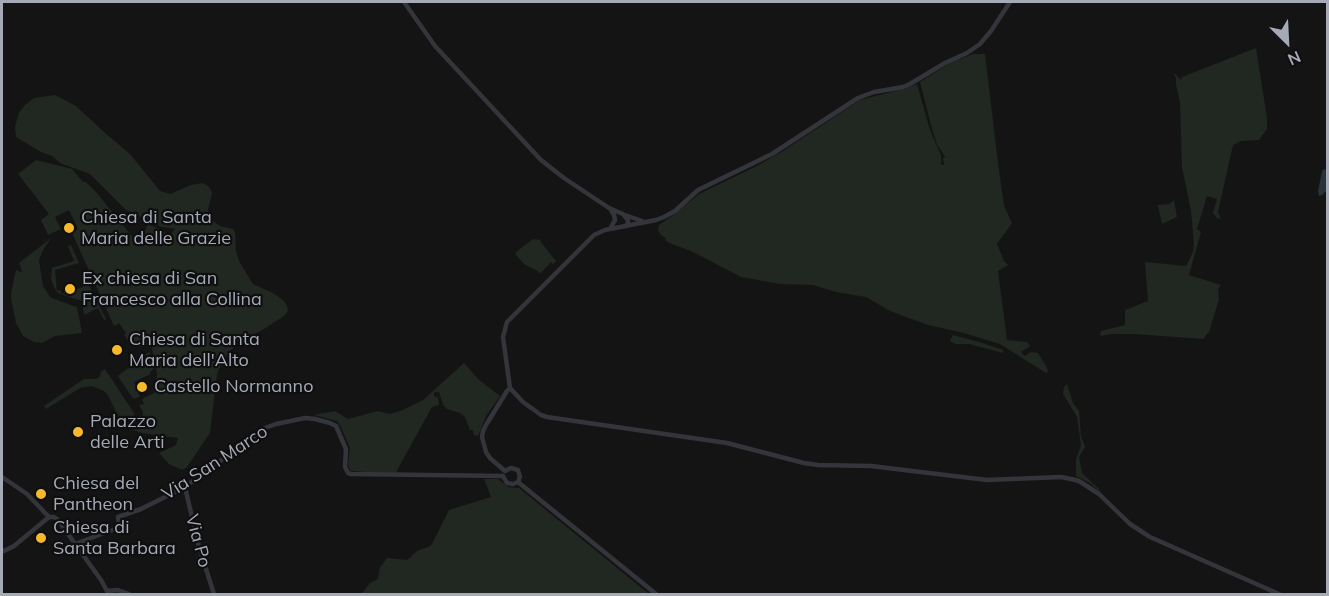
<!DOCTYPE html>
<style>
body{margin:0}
#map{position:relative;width:1329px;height:596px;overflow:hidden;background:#141415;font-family:Mulish,sans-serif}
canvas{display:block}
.frame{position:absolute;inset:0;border:3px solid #a5aab6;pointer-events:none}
.north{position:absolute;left:1257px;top:12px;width:60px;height:60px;-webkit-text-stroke:4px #0f0f10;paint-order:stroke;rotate:156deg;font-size:16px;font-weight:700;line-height:24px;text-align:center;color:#a5aab6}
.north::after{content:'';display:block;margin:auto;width:21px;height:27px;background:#a5aab6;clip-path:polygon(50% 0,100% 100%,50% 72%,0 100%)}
</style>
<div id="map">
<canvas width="1329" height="596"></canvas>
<div class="frame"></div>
<div class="north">N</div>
</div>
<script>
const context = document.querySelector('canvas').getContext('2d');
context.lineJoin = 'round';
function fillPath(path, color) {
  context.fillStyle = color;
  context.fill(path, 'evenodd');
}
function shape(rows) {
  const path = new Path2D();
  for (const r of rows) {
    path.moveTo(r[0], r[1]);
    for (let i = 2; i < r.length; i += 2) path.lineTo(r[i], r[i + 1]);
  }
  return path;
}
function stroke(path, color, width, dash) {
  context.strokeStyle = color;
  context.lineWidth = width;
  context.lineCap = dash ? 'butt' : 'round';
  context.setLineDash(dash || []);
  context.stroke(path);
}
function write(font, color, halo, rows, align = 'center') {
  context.font = font + ' Mulish,sans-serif';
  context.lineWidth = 4.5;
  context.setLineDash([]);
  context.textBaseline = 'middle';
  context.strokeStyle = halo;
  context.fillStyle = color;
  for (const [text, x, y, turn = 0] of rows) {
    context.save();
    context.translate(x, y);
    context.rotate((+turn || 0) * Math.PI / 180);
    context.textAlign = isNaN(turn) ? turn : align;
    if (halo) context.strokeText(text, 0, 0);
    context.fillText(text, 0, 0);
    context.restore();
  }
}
fillPath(shape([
 [1256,48,1267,118,1267,129,1259,140,1241,141,1233,145,1218,212,1221,219,1217,218,1213,213,1217,199,1207,196,1197,229,1201,232,1189,275,1221,285,1218,289,1219,299,1209,332,1203,339,1134,334,1111,334,1100,336,1101,331,1125,325,1125,310,1148,301,1145,262,1186,266,1193,252,1194,244,1191,211,1182,167,1180,103,1176,84,1176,78,1173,72,1181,80,1182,77],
 [973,54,985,54,998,163,1004,206,1012,223,997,244,1004,261,1008,265,998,271,1007,340,1027,342,1030,346,1021,352,1024,356,1031,352,1038,353,1046,366,1048,371,1046,373,1000,344,960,332,928,325,890,311,866,297,836,292,813,285,780,284,741,277,691,251,669,243,665,240,666,238,661,235,658,231,659,225,672,216,699,194,757,166,783,151,860,100,903,89,917,84,930,130,941,155,941,165,944,165,943,158,945,158,944,155,937,144,932,129,920,82,950,63],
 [55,95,76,106,104,132,130,154,160,191,170,194,191,185,202,183,207,185,211,190,212,194,208,209,210,219,220,226,233,229,235,232,236,252,240,263,253,284,273,293,284,301,287,306,288,310,286,314,281,318,264,329,238,343,228,353,218,371,216,382,210,433,187,467,182,470,169,464,159,453,176,445,178,438,142,433,131,429,142,421,143,412,139,405,144,404,142,399,154,393,157,374,151,343,142,347,133,347,124,335,126,333,119,323,114,326,72,233,78,229,69,210,55,217,61,229,48,235,41,220,49,214,18,174,36,160,72,169,83,182,86,182,96,192,136,241,142,237,148,224,161,230,170,236,175,229,162,227,130,212,125,209,90,174,60,163,52,156,41,152,16,137,15,127,19,113,25,105,34,98],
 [1174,200,1177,217,1162,224,1158,206,1158,205,1169,204],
 [51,238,43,250,39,260,43,286,50,297,54,299,77,307,82,333,55,336,42,343,34,342,23,336,16,323,11,298,11,293,16,270,20,272,22,272,19,263],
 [533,239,541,240,540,241,556,261,553,264,551,262,541,273,524,264,516,255,516,252],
 [71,245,79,263,55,270,57,291,60,290,62,294,66,293,83,287,81,281,86,279,106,319,104,320,98,308,84,315,82,301,60,294,57,292,54,287,51,279,52,268,74,261,68,246],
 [953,335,979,342,1003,350,1003,353,969,344,956,344,950,341],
 [149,352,150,353,154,369,150,372,150,374,134,382,140,397,133,399,118,376],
 [464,363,478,379,500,396,486,416,478,436,474,435,473,430,470,430,465,417,460,413,447,409,443,405,439,392,434,392,434,396,438,398,439,405,432,407,395,474,351,471,349,468,348,464,350,448,341,427,337,421,314,415,335,411,348,419,378,411,390,414,403,410,423,400],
 [105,369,134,413,134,416,132,419,125,420,120,417,116,412,108,395,102,390,91,386,80,388,46,409,44,406,84,379,95,379,99,378,101,372],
 [1067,384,1073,403,1079,411,1081,436,1085,447,1079,457,1082,473,1100,490,1099,491,1090,483,1076,476,1076,460,1081,445,1077,417,1063,394,1064,387],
 [484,479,498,479,508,487,519,488,649,594,358,594,363,592,370,583,378,579,380,567,387,558,407,560,417,551,430,546,432,544,449,510,491,497]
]), '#202821');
fillPath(shape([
 [1324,169,1327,170,1327,190,1322,195,1319,196,1318,191,1322,171]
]), '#293239');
stroke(shape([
 [404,2,435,46,541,160,564,178,609,208,623,214,628,220,627,226],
 [1010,2,991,31,980,44,967,53,945,63,910,84,903,87,874,92,858,98,772,154,698,190,675,211,664,217,656,220,605,230,594,235,507,322,503,337,510,388,523,402,541,415,547,417,727,443,804,463,818,465,871,466,987,480,1061,477,1071,479,1079,481,1099,494,1130,524,1150,537,1279,594],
 [625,215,642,221],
 [610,229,615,220,614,215,611,210],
 [505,471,490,458,486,452,482,437,483,431,486,425,507,391,510,388],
 [505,471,511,468,518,470,520,477,518,482],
 [503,476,507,483,513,484,518,482],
 [2,477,27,494,49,517,54,517,58,520,101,580,107,591,118,590,129,594],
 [518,482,656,594],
 [185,487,199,547,214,594],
 [75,544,115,529,119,525,118,517,141,509,185,487,265,428,276,424,305,418,315,419,330,423,336,426,346,449,345,467,348,473,351,474,503,476],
 [2,550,4,551,14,546,49,517]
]), '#34353a', 4.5);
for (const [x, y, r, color] of [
 [69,228,6,"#f6b92b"],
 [70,289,6,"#f6b92b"],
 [117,350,6,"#f6b92b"],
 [142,387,6,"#f6b92b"],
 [78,432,6,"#f6b92b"],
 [41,494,6,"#f6b92b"],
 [41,538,6,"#f6b92b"]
]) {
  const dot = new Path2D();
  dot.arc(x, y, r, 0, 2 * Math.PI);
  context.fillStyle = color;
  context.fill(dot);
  stroke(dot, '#0f0f10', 2);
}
write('18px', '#a5aab6', '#0f0f10', [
 ["Chiesa di Santa",81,218],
 ["Maria delle Grazie",81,239],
 ["Ex chiesa di San",82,279],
 ["Francesco alla Collina",82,300],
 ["Chiesa di Santa",129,340],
 ["Maria dell'Alto",129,361],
 ["Castello Normanno",154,387],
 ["Palazzo",90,422],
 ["delle Arti",90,443],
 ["Chiesa del",53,484],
 ["Pantheon",53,505],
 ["Chiesa di",53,528],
 ["Santa Barbara",53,549]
], 'left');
write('18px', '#a5aab6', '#0f0f10', [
 ["Via San Marco",215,463,-33],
 ["Via Po",198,541,75]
]);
</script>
